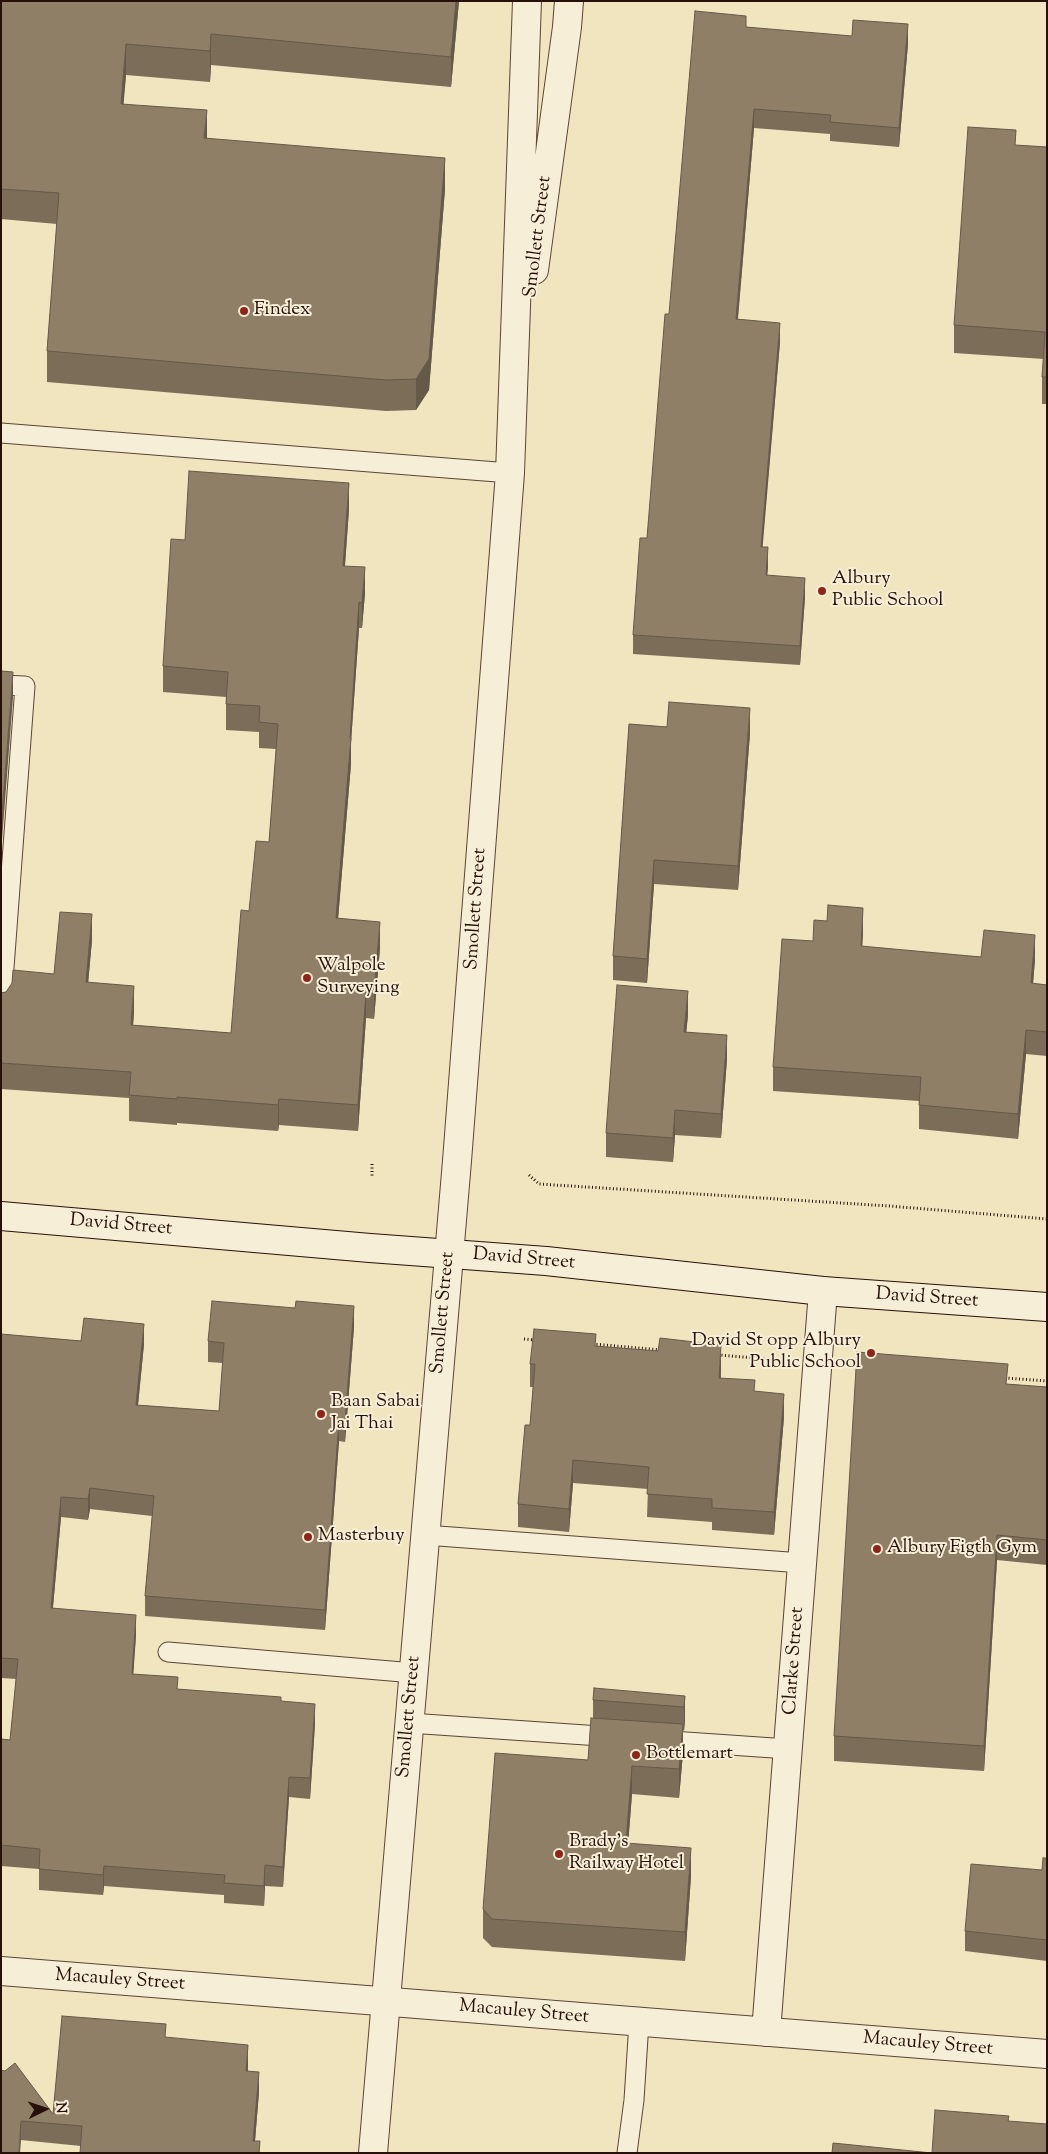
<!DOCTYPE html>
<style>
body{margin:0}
#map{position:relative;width:1048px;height:2154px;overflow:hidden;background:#f1e5c0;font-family:"Sorts Mill Goudy",serif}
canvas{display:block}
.frame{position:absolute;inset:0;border:2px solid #271007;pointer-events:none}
.north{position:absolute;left:20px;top:2084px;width:50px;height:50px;-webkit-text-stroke:4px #f6eed6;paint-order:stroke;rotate:86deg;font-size:14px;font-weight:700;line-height:20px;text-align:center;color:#271007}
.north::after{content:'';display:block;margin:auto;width:18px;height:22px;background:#271007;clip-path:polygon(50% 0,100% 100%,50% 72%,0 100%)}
</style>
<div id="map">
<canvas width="1048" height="2154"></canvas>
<div class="frame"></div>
<div class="north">N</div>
</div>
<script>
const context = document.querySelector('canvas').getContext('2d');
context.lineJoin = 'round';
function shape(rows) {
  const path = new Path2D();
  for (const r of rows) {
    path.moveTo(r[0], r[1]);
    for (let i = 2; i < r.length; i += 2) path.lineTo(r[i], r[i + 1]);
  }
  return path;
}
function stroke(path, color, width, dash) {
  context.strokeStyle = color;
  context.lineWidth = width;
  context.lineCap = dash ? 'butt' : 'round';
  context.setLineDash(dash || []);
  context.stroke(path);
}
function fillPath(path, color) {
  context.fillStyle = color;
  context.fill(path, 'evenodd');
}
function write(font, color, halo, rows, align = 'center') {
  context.font = font + ' "Sorts Mill Goudy",serif';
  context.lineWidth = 4;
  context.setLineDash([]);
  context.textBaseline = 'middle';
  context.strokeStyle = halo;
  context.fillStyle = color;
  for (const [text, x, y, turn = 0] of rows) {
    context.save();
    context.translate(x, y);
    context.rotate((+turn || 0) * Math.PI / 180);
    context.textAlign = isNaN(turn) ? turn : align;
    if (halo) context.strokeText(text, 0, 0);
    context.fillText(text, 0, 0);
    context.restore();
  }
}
const service = shape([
 [1,433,510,473],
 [1,685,25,686,1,1008],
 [425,1535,802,1563],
 [168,1652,414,1673],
 [409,1723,615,1737],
 [657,1740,788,1749],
 [627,2153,634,2100,639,2022]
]);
const minor = shape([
 [1,1971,1047,2054],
 [766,2032,823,1291]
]);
const tertiary = shape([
 [534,270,567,27,569,1],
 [373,2153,457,1161,510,473,527,1]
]);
const secondary = shape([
 [1,1216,370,1248,546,1261,823,1291,1047,1307]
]);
stroke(service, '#5a4535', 21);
stroke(minor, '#5a4535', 30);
stroke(tertiary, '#5a4535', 30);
stroke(secondary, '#271007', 30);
stroke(shape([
 [372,1164,372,1176],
 [529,1175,539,1184,889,1206,1047,1219],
 [524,1339,535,1340],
 [593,1344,662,1350],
 [718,1355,782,1360],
 [1005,1378,1047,1381]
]), '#271007', 3, [1, 2.5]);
stroke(service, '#f6eed6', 19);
stroke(minor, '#f6eed6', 28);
stroke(tertiary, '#f6eed6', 28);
stroke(secondary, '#f6eed6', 28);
fillPath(shape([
 [1,1,459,1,451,87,211,65,210,82,126,75,123,104,207,139,445,189,429,390,416,410,386,411,47,382,47,351,57,224,1,219],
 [746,27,908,44,899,147,830,141,830,134,754,128,738,319,780,342,762,547,768,566,767,575,805,597,800,665,633,654,633,635,647,538,669,314],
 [1016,145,1047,147,1047,404,1042,404,1042,377,1044,359,954,353,954,325],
 [349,509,345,566,365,593,362,628,359,628,351,742,351,764,338,918,380,948,374,1019,366,1018,358,1131,279,1125,278,1131,177,1123,177,1125,129,1121,129,1098,1,1089,1,993,6,992,54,974,92,940,88,982,134,1012,133,1025,231,1033,249,911,269,842,276,749,259,748,259,732,226,730,226,697,163,692,163,666,185,540],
 [629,724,750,733,738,890,654,884,647,983,613,980,613,956],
 [863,932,862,947,981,957,1035,959,1033,984,1047,985,1047,1056,1026,1054,1018,1139,919,1129,919,1101,773,1091,773,1067,813,941],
 [688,1015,686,1032,727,1059,721,1138,675,1135,673,1162,606,1157,606,1133],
 [354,1327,345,1442,339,1441,325,1630,145,1616,145,1596,152,1516,90,1509,88,1520,61,1517,53,1608,136,1635,133,1674,178,1689,281,1701,315,1724,310,1799,289,1797,283,1887,265,1886,264,1906,224,1903,224,1895,104,1886,103,1895,39,1890,39,1869,1,1866,1,1739,10,1740,16,1679,1,1678,1,1334,81,1341,144,1344,138,1405,219,1411,223,1363,208,1362,208,1341],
 [596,1346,721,1367,721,1378,755,1391,784,1417,774,1535,712,1530,712,1522,647,1517,648,1489,573,1483,569,1532,518,1527,518,1504,530,1425,533,1387,530,1387,530,1364],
 [1008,1384,1047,1387,1047,1565,997,1560,984,1771,834,1761,834,1736],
 [685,1696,685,1720,684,1731,683,1730,683,1753,679,1798,632,1794,628,1843,691,1876,685,1961,492,1947,483,1938,483,1909,588,1760,593,1718,593,1700],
 [1047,1858,1047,1961,965,1951,965,1931,1042,1870],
 [166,2037,248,2065,248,2071,259,2092,255,2141,260,2153,81,2146,21,2140,1,2070,53,2114]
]), '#7c6d59');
fillPath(shape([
 [456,1,459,1,451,87,451,57],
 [908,24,908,44,899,147,899,128],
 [211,34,211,65,210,82,210,51],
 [126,44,126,75,121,135,121,104],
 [754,109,754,128,736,338,736,319],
 [207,110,207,141,204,138],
 [445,158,445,189,429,390,416,410,416,379],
 [780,323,780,342,761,566,761,547],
 [349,483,349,509,343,592,343,566],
 [768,547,768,566,766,594,766,575],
 [365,567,365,593,362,628,362,603],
 [805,578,805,597,800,665,800,646],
 [359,602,359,628,351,742,351,764,336,944,336,918],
 [13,672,13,697,1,853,1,827],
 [750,708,750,733,738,890,738,866],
 [654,860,654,884,647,983,647,959],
 [863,908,863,932,861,970,861,946],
 [92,914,92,940,86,1007,86,982],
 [380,922,380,948,374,1019,374,993],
 [1035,935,1035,959,1031,1008,1031,983],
 [134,986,134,1012,131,1051,131,1025],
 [688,991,688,1015,684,1056,684,1032],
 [366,992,366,1018,358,1131,358,1105],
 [1026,1030,1026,1054,1018,1139,1018,1114],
 [727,1035,727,1059,721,1138,721,1114],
 [279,1099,279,1125,278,1131,278,1105],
 [675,1110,675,1135,673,1162,673,1138],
 [354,1306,354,1327,345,1442,345,1422],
 [144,1324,144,1344,136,1425,136,1405],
 [721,1345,721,1367,719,1401,719,1378],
 [784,1394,784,1417,774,1535,774,1512],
 [339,1421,339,1441,325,1630,325,1610],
 [573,1460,573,1483,569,1532,569,1509],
 [90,1488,90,1509,88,1520,88,1499],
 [61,1497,61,1517,51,1628,51,1608],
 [997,1535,997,1560,984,1771,984,1746],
 [136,1615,136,1635,132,1694,132,1674],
 [685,1696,685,1720,684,1731,684,1707],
 [315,1704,315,1724,310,1799,310,1778],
 [683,1724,683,1753,679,1798,679,1769],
 [632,1766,632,1794,626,1872,626,1843],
 [289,1777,289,1797,283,1887,283,1867],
 [691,1848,691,1876,685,1961,685,1932],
 [265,1865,265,1886,264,1906,264,1886],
 [104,1866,104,1886,103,1895,103,1875],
 [248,2045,248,2065,246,2091,246,2071],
 [259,2072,259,2092,254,2153,253,2141],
 [21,2121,21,2140,20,2153,19,2153]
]), '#655948');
const building = shape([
 [1,1,456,1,451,57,211,34,210,51,126,44,121,104,207,110,204,138,445,158,429,359,416,379,386,380,47,351,59,193,1,189,1,1],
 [695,11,746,16,746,27,852,36,853,20,908,24,899,128,830,122,831,115,754,109,736,319,780,323,761,547,768,547,766,575,805,578,800,646,633,635,640,538,647,538,665,314,669,314,695,11],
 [968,127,1016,130,1015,145,1047,147,1047,377,1042,377,1045,332,954,325,968,127],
 [189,471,349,483,343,566,365,567,362,603,359,602,350,738,351,738,336,918,380,922,374,993,366,992,358,1105,279,1099,278,1105,177,1097,177,1099,129,1095,131,1072,1,1063,1,993,6,992,12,983,13,970,54,974,60,912,92,914,86,982,134,986,131,1025,231,1033,241,910,249,911,256,841,269,842,278,724,259,722,260,706,226,704,228,672,163,666,171,539,185,540,189,471],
 [1,671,13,672,1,827,1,671],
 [669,702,750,708,738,866,654,860,647,959,613,956,629,724,667,727,669,702],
 [828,905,863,908,861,946,981,957,984,930,1035,935,1031,983,1047,985,1047,1032,1026,1030,1018,1114,919,1105,921,1077,773,1067,782,939,813,941,814,920,827,921,828,905],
 [617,985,688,991,684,1032,727,1035,721,1114,675,1110,673,1138,606,1133,617,985],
 [212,1301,295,1308,296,1301,354,1306,345,1422,339,1421,325,1610,145,1596,154,1496,90,1488,88,1499,61,1497,51,1608,136,1615,132,1674,178,1677,177,1689,281,1697,281,1701,315,1704,310,1778,289,1777,283,1867,265,1865,264,1886,224,1883,225,1875,104,1866,103,1875,39,1869,40,1849,1,1845,1,1739,10,1740,18,1659,1,1658,1,1334,81,1341,84,1318,144,1324,136,1405,219,1411,224,1343,208,1341,212,1301],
 [534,1329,596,1334,595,1346,658,1351,660,1338,721,1345,719,1378,755,1380,754,1391,784,1394,774,1512,712,1508,712,1499,647,1494,649,1467,573,1460,569,1509,518,1504,525,1425,530,1425,535,1364,530,1364,534,1329],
 [857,1352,1008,1364,1006,1384,1047,1387,1047,1540,997,1535,984,1746,834,1736,857,1352],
 [594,1688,685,1696,684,1707,593,1700,594,1688],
 [591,1718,683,1724,679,1769,632,1766,626,1843,691,1848,685,1932,492,1919,483,1909,495,1753,588,1760,591,1718],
 [1043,1858,1047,1858,1047,1940,965,1931,971,1864,1042,1870,1043,1858],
 [62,2016,166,2024,165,2037,248,2045,246,2071,259,2072,253,2141,260,2141,259,2153,80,2153,82,2126,21,2121,19,2153,1,2153,1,2070,5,2071,15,2063,53,2114,62,2016],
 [935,2110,1009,2116,1008,2121,1047,2124,1047,2153,832,2153,833,2143,932,2153,935,2110]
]);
fillPath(building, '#907f67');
stroke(building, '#655948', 1);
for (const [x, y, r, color] of [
 [244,311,5,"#8f2418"],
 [822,591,5,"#8f2418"],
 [307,978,5,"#8f2418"],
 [871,1353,5,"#8f2418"],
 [321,1414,5,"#8f2418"],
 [308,1537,5,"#8f2418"],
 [877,1549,5,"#8f2418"],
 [636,1755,5,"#8f2418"],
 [559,1854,5,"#8f2418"]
]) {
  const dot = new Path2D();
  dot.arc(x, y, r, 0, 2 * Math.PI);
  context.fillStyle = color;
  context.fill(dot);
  stroke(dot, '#f6eed6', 2);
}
write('19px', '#271007', '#f6eed6', [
 ["Smollett Street",539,237,-83],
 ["Smollett Street",477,909,-86],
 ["David Street",121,1226,5],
 ["David Street",524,1260,5],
 ["David Street",927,1299,4],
 ["Smollett Street",444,1313,-85],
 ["Clarke Street",795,1661,-86],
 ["Smollett Street",410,1717,-85],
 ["Macauley Street",120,1981,4],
 ["Macauley Street",524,2013,5],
 ["Macauley Street",928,2045,5]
]);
write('19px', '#271007', '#f6eed6', [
 ["Findex",254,311],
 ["Albury",832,580],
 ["Public School",832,602],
 ["Walpole",317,967],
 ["Surveying",317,989],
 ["David St opp Albury",861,1342,"right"],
 ["Public School",861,1364,"right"],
 ["Baan Sabai",331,1403],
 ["Jai Thai",331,1425],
 ["Masterbuy",318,1537],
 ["Albury Figth Gym",887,1549],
 ["Bottlemart",646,1755],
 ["Brady's",569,1843],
 ["Railway Hotel",569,1865]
], 'left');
</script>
